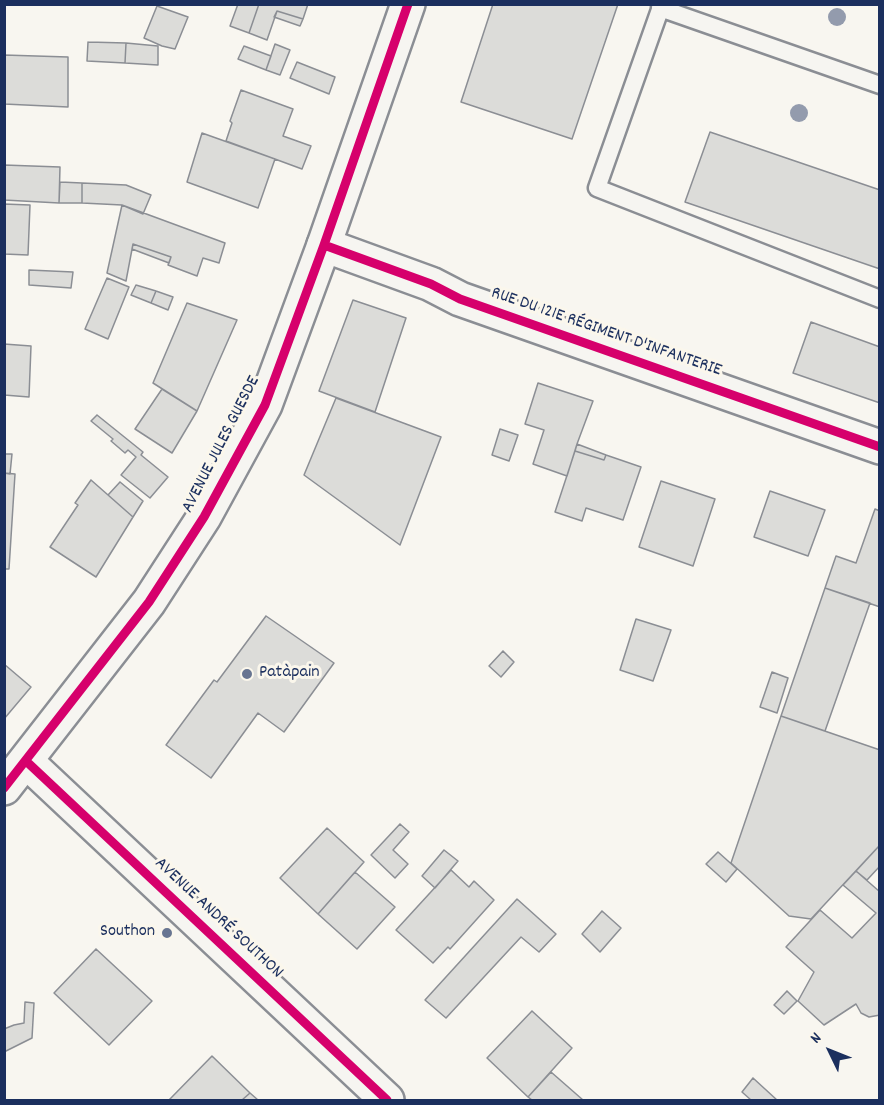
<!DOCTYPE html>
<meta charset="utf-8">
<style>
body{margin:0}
#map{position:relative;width:884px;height:1105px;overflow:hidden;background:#f8f6f0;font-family:Dekko,sans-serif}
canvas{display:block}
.frame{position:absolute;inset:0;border:6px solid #1b2f5e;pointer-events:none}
.north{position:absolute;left:800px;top:1021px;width:60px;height:60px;-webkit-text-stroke:4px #fbf7ec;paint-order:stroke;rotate:313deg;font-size:16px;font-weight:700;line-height:24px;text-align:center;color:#1b2f5e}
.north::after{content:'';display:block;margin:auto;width:21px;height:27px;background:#1b2f5e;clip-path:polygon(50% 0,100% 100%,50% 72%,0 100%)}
</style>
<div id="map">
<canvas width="884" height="1105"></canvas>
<div class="frame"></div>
<div class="north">N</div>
</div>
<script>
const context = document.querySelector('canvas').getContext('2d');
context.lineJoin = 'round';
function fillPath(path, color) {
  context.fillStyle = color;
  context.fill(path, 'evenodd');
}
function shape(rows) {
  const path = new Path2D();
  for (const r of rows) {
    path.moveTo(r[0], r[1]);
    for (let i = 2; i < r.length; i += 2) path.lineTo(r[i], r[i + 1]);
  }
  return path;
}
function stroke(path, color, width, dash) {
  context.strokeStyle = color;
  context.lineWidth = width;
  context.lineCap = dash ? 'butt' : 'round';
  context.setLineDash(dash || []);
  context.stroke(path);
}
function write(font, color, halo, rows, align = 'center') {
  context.font = font + ' Dekko,sans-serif';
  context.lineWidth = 6;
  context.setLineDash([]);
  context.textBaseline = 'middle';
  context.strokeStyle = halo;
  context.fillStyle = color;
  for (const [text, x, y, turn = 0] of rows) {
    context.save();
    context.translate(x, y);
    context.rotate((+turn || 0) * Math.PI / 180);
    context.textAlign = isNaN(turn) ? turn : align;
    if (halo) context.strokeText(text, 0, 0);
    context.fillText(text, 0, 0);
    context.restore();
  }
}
const building = shape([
 [238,4,259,4,249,33,230,26,238,4],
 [259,4,308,4,303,19,277,11,267,40,249,33,259,4],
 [493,4,618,4,572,139,461,102,493,4],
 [157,6,188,17,175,49,162,46,144,38,157,6],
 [277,11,303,19,300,26,274,17,277,11],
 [88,42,126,43,125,63,87,61,88,42],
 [126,43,158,46,158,65,125,63,126,43],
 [275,44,290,50,280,75,266,70,275,44],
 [244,46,271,56,266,70,238,59,244,46],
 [4,55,68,57,68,107,4,104,4,55],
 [297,62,335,77,329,94,290,78,297,62],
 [241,90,293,109,283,136,311,146,302,169,226,141,232,123,230,121,241,90],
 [710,132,880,190,880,269,685,202,710,132],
 [202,133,275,159,258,208,187,182,202,133],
 [4,165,60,167,59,203,4,200,4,165],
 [60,182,82,183,82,203,59,203,60,182],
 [82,183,126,185,151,195,143,214,122,205,82,203,82,183],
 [4,204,30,205,28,255,4,254,4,204],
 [122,205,225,243,219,263,203,258,197,276,168,265,171,257,133,244,126,281,107,273,122,205],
 [133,244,171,257,169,263,132,249,133,244],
 [29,270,73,272,71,288,29,285,29,270],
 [107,278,129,287,108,339,85,329,107,278],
 [136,285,156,291,151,303,131,295,136,285],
 [156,291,173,297,168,310,151,303,156,291],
 [353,300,406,318,375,412,319,391,353,300],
 [187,303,237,320,197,411,153,383,187,303],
 [811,322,880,347,880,403,793,373,811,322],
 [4,344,31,346,29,397,4,395,4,344],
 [538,383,593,401,577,444,567,476,533,464,544,430,525,424,538,383],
 [162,389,197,411,172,453,135,429,162,389],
 [336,398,441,437,400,545,304,475,336,398],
 [97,415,143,452,141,455,168,477,150,498,121,475,136,457,128,450,125,453,111,441,113,439,91,421,97,415],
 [500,429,518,435,509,461,492,455,500,429],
 [577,444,606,455,604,460,575,451,577,444],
 [575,451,604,460,606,455,641,467,623,520,586,508,582,521,555,512,575,451],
 [4,454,12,454,10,474,4,473,4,454],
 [4,473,15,474,9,569,4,569,4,473],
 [91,480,133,517,96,577,50,547,78,505,75,503,91,480],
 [661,481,715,499,693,566,639,547,661,481],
 [120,482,143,501,133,517,108,495,120,482],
 [770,491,825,510,808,556,754,537,770,491],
 [875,509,880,511,880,607,825,588,836,556,856,563,875,509],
 [825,588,870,603,825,731,781,716,825,588],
 [266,616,334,663,284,732,258,713,211,778,166,745,214,680,217,682,266,616],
 [636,619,671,630,653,681,620,670,636,619],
 [503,651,514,662,501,677,489,666,503,651],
 [4,664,31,687,4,719,4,664],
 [772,672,788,678,777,713,760,707,772,672],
 [781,716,880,750,879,846,811,919,789,916,731,863,781,716],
 [400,824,409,832,393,850,408,864,395,878,371,855,400,824],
 [327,828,364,862,318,914,280,878,327,828],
 [880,845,880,866,867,880,856,871,880,845],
 [444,850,458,861,435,888,422,876,444,850],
 [718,852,737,869,726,882,706,864,718,852],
 [451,870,469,887,474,881,494,900,450,949,448,947,433,963,396,930,451,870],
 [856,871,880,892,880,1015,869,1017,861,1013,856,1004,824,1025,798,1001,814,972,786,947,820,910,852,938,876,913,843,885,856,871],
 [355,872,395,907,357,949,318,914,355,872],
 [517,899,556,934,539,952,521,937,446,1018,425,1000,517,899],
 [602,911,621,928,600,952,582,934,602,911],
 [96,949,152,1001,109,1045,54,993,96,949],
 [787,991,797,1001,784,1014,774,1005,787,991],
 [25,1002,34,1003,32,1038,4,1052,4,1029,14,1025,24,1023,25,1002],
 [532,1011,572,1048,528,1097,487,1058,532,1011],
 [212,1056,250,1093,242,1100,169,1100,212,1056],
 [551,1072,583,1100,532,1100,528,1097,551,1072],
 [753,1078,777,1100,751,1100,742,1092,753,1078],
 [250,1093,258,1100,242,1100,250,1093]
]);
fillPath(building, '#dcdcd9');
stroke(building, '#8b8e94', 1.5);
const lane = shape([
 [662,4,597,188,880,299],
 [660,8,880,85]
]);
const street = shape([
 [324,245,431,284,460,299,880,447],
 [26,761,387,1100]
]);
const primary = shape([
 [4,788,149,602,204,517,265,405,324,245,408,4]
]);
stroke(lane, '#8b8e94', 21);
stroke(street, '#8b8e94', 38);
stroke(primary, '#8b8e94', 38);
stroke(lane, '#f6f5f1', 16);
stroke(street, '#f6f5f1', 33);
stroke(primary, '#f6f5f1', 33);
stroke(shape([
 [324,245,431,284,460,299,880,447],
 [26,761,387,1100],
 [4,788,149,602,204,517,265,405,324,245,408,4]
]), '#d6006c', 9);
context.fillStyle = '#939bad';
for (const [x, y] of [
 [837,17],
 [799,113]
]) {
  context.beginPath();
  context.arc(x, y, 9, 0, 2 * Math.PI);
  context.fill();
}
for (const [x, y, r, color] of [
 [247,674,6,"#687591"],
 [167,933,6,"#687591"]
]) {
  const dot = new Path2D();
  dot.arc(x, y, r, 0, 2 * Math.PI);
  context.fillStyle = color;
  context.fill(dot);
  stroke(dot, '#fbf7ec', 2);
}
write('18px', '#1b2f5e', '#fbf7ec', [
 ["RUE DU 121E RÉGIMENT D'INFANTERIE",606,333,19],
 ["AVENUE JULES GUESDE",222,445,-63],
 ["AVENUE ANDRÉ SOUTHON",218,919,43]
]);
write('18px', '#1b2f5e', '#fbf7ec', [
 ["Patàpain",259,674],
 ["Southon",155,933,"right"]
], 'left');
</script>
